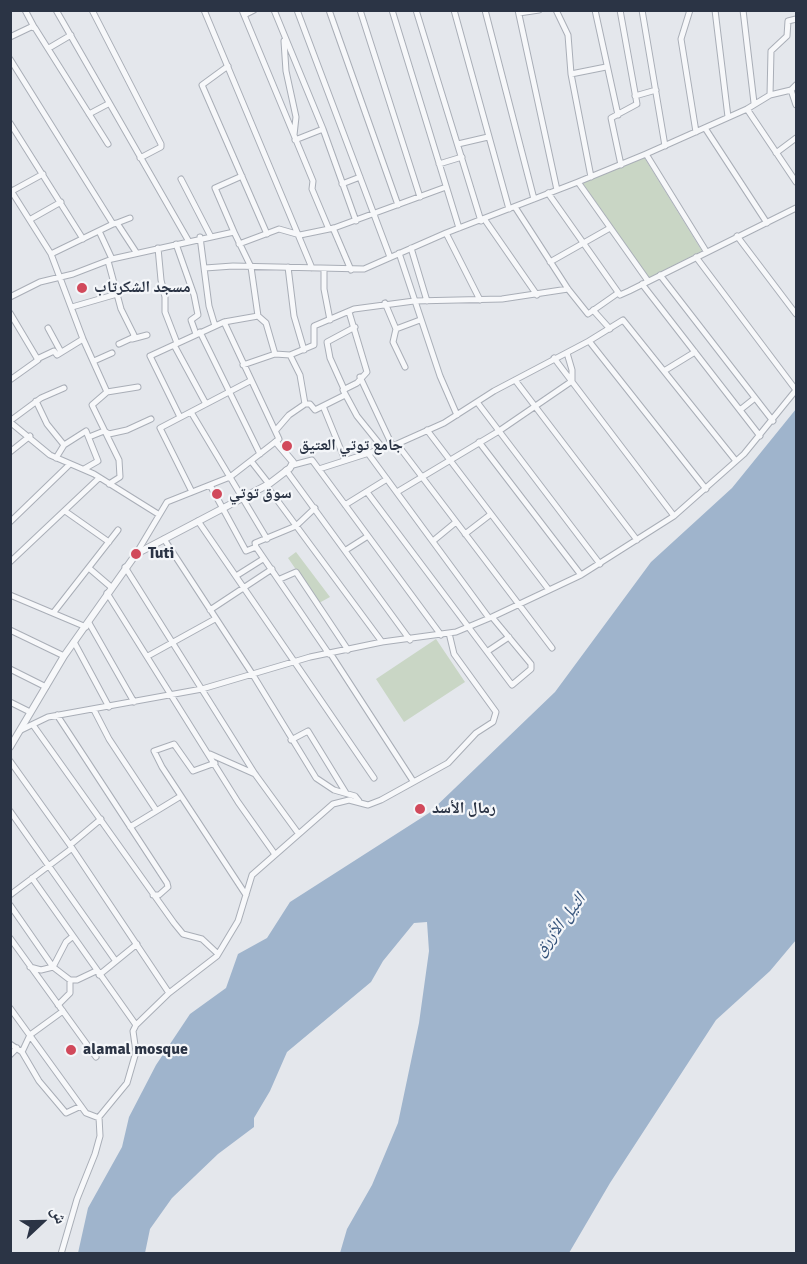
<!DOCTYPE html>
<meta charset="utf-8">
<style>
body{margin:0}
#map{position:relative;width:807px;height:1264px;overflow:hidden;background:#e4e7ec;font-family:Signika,"Noto Naskh Arabic",sans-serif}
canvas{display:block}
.frame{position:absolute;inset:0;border:12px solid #2b3445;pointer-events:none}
.north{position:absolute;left:12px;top:1192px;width:60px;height:60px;-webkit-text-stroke:4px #f4f6f9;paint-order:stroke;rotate:68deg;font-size:16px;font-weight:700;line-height:24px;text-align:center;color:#2b3445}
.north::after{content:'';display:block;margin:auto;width:21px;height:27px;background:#2b3445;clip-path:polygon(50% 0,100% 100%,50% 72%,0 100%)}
</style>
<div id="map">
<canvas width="807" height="1264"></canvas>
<div class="frame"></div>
<div class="north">ش</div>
</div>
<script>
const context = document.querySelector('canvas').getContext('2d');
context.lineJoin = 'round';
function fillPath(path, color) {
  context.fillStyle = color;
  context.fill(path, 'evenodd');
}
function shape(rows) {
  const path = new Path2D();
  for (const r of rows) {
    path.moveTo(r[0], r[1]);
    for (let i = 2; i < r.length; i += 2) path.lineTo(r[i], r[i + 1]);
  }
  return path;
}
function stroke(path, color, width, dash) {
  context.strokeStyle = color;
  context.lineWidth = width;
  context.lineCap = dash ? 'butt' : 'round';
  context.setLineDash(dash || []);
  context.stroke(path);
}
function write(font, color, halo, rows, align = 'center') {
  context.font = font + ' Signika,"Noto Naskh Arabic",sans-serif';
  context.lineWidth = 4.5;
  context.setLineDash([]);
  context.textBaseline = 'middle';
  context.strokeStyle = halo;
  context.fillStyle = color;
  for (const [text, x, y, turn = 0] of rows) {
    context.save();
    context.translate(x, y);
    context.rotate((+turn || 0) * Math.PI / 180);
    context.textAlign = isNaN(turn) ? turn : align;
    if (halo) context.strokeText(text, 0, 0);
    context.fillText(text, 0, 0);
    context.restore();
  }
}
fillPath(shape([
 [644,157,702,251,649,278,582,182],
 [296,552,330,597,319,603,288,558],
 [436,639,465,682,404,722,376,679]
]), '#c9d6c5');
fillPath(shape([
 [796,409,796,940,770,971,716,1020,610,1183,569,1253,340,1253,347,1229,372,1185,398,1123,419,1023,429,951,427,922,414,923,383,961,371,982,287,1052,270,1091,254,1118,254,1127,218,1154,172,1198,150,1229,145,1253,78,1253,88,1208,122,1147,129,1117,156,1065,190,1014,226,988,238,954,267,938,290,902,429,813,555,692,651,562,732,488]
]), '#9fb4cc');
const minor = shape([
 [25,10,34,27],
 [56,10,188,240],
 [92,10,161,144,161,147,140,158],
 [204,10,312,268],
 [242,10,313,181,312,189,328,227],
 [274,10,323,129,356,221],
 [297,10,390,257],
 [329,10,398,205],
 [360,10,420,197],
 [392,10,459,228],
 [416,10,481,221],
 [454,10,509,209],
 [485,10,534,199],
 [518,10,557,190],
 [556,10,568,35,571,74,591,177],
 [595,10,618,115],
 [620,10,637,104,611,118,621,165],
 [642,10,665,146],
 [690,10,681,39,696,132],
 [715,10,728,117],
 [743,10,754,103],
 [519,13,539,10],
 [244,15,254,10],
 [10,37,31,27,35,28,108,144],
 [284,41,286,71,296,117,294,135],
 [49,48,71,35],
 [10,59,113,224,117,223,136,252],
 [228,66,202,85,267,234],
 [571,74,606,67],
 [791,90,796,105],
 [770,95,771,51,787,36,788,21,796,19],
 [635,96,656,90],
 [747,109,796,182],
 [89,114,108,104],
 [10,123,83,239],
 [705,128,767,223],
 [295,140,323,129],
 [458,144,488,137],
 [776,153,796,138],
 [646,154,747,109,770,95,791,90,796,85],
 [439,164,462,157],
 [181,179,210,235],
 [342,184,360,177],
 [10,189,51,254,83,339,107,392],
 [12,191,43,174],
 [548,193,620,295],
 [515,207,568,289,588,314,618,293,620,295,629,291,796,208],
 [31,219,61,202],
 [485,220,537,295],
 [117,223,130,218],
 [333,228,351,270],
 [99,231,112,259],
 [234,232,215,188,242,176],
 [446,233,480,300],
 [737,236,796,314],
 [200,237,209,306,215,326],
 [176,244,194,295,198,315,191,320,196,334],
 [239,244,279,229,300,235,334,228,446,187],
 [158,248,161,280,165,297,165,312,177,343],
 [411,248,427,301],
 [399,253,440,376,457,415],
 [51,254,113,224],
 [696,257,796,390],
 [108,261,121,309,134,335,132,339,147,335],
 [550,262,610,228],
 [288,267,294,316,304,350],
 [205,268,233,266,364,269,446,233,578,182],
 [324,269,324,289,330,320],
 [660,275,773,421],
 [648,281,578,182,646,154,706,251],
 [642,284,760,436],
 [10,297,40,282,73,274,112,259,234,232,251,267,258,316],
 [385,303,396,329,393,342,405,367],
 [72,307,117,294],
 [593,310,610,329],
 [349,312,367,372,357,383,343,390,357,416,382,447],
 [10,313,38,360,10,380],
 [48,328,61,352],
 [396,329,420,320],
 [200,332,260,454],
 [589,341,706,489],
 [119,344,132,338],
 [174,345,206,404],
 [290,355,300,375,305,404],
 [554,358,674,516],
 [37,359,54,351,57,355,83,339],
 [94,361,112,353],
 [243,365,275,354,290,355,314,345,314,326,354,309,414,301,502,299,568,289],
 [664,371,695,352],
 [360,377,392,445],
 [515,380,637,540],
 [344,389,330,358,327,342,355,327],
 [36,401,47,424,64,445],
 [477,402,600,564],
 [305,404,310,404,315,410,345,395],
 [323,406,345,460],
 [740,410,755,398],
 [191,412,267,539],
 [180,417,150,356,224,322,258,316,266,323,275,354],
 [10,421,41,398,64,388],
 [10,422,50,455,94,474,158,514],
 [276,430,289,415,305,404],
 [427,430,549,590],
 [89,437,104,431,109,434,127,430,151,419],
 [479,442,581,575],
 [397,444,552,648],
 [10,452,30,436],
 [367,452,489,618],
 [56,458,64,445,86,431,98,461,84,469],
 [251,461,269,484],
 [293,465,312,460,441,635],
 [319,469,397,444,444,423,494,391,589,341,623,320,736,461],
 [286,470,410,640],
 [109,484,120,477,119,460,92,405,107,392,138,387],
 [210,485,246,551,256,547,255,543,296,526,315,508],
 [266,485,382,642],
 [192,492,160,428,250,381],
 [367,492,512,685,531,669,531,664,492,617],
 [397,492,499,431,572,381,572,370,567,353],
 [345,505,387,479],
 [65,511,109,542],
 [198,521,374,778],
 [10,522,70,464],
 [465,534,491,514],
 [164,539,253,675,316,778,334,790,355,796,359,801],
 [433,541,456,522],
 [256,547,329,654],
 [346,550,368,536],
 [136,554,167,502,230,477,279,439,224,322],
 [10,562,99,478],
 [125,567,255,774,298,833],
 [90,569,111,587],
 [236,576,263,559],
 [280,579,296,572,348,650],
 [107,593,238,802,274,853],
 [10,595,86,627],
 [210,610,272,569],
 [54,612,118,530],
 [89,623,134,702],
 [10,630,64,656],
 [74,642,109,707],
 [488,651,509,637],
 [330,653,413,781],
 [148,656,215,619],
 [10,669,46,687],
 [10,702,30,712],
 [94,710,109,739,156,810],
 [57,715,167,883,168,887,159,895,153,895],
 [33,725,174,923,183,934,202,939,218,954],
 [21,730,48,717,202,689,310,657,382,642,456,632,492,617,581,575,674,516,744,454,796,390],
 [291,740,308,731,346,793],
 [210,754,255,774],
 [10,761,70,845,169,993],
 [215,763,193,771,174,744,154,751,162,767,246,895],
 [10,811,115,960],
 [130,827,181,796],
 [70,845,101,819],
 [32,878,136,1025],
 [10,895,71,849],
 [10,905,53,967,66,942,72,937],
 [10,938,96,1057],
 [30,967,41,970,53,967,70,980,77,980,96,971],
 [99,975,137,944],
 [58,1005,70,993,70,980],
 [10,1008,86,1113,99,1118],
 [10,1044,22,1052,39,1081,66,1113,81,1106],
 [22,1052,30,1035,63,1011],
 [10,1055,17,1048],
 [61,1254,77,1199,95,1154,100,1136,99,1117,127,1083,136,1052,133,1031,136,1025,169,993,217,956,238,921,252,875,333,804,349,800,368,805,381,800,448,763,476,733,493,722,496,712,454,654,449,633]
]);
const tertiary = shape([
 [10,747,64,656,136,554,269,484,290,468,293,462,276,442]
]);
stroke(minor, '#a9aeb7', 7);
stroke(tertiary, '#a9aeb7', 8);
stroke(minor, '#f7f8fa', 5);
stroke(tertiary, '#f7f8fa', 6);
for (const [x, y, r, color] of [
 [82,288,6,"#d1495b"],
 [287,446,6,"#d1495b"],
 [217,494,6,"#d1495b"],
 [136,554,6,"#d1495b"],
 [420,809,6,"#d1495b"],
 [71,1050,6,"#d1495b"]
]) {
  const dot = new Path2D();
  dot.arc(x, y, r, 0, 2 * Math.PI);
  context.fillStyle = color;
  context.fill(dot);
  stroke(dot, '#f4f6f9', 2);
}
write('bold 16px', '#2b3445', '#f4f6f9', [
 ["مسجد الشكرتاب",94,288],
 ["جامع توتي العتيق",299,446],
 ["سوق توتي",229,494],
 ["Tuti",148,554],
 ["رمال الأسد",432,809],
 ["alamal mosque",83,1050]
], 'left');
write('italic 18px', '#34527a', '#f4f6f9', [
 ["النيل الأزرق",560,925,-53]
]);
</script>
